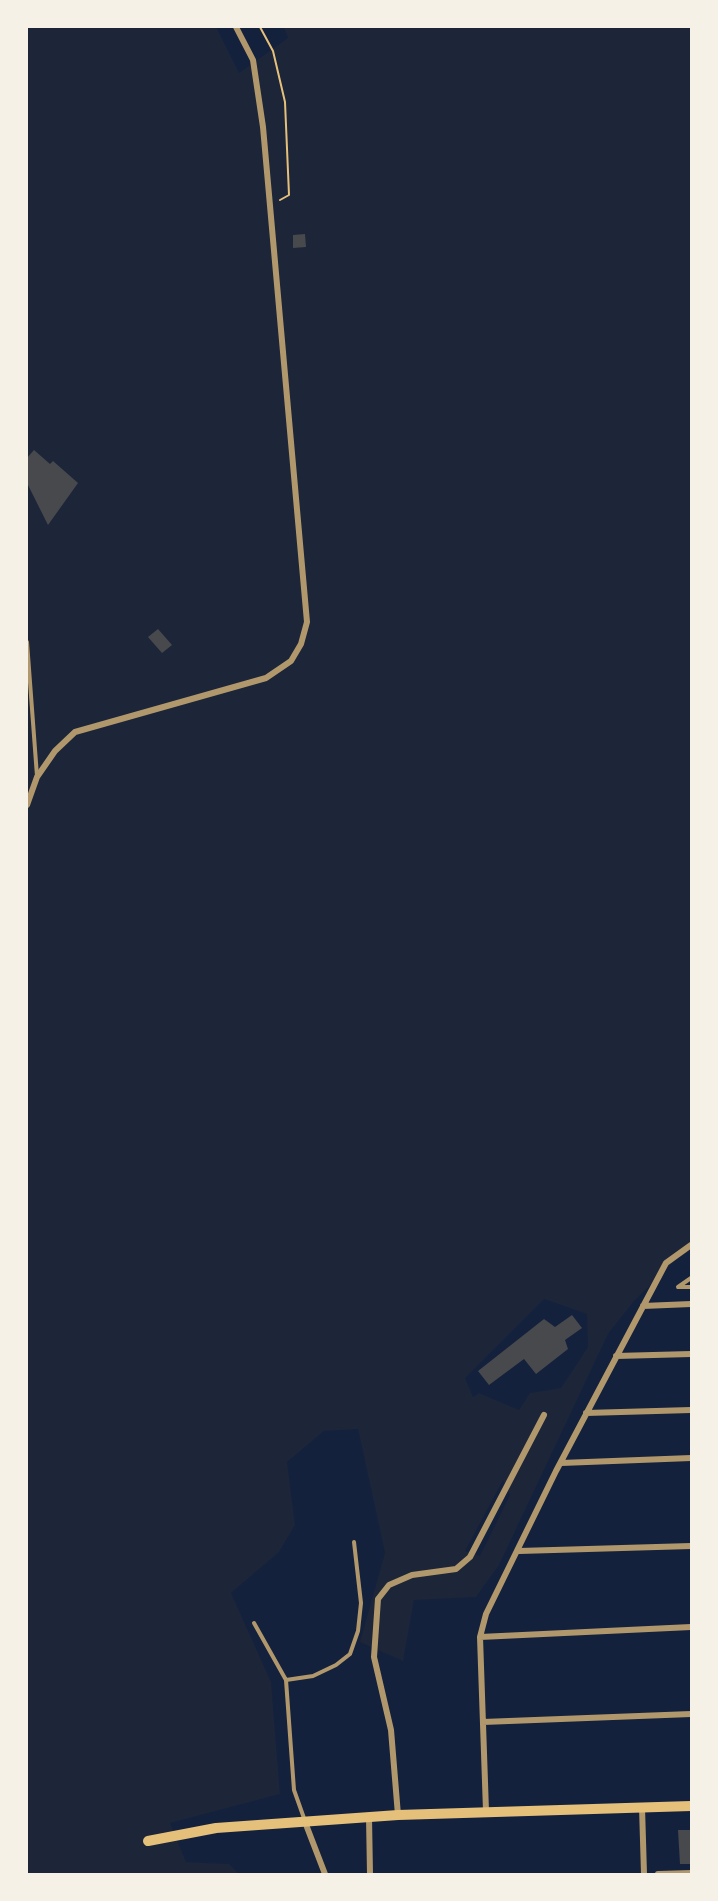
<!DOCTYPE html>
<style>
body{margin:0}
#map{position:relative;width:718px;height:1901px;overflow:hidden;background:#14213d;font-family:Spectral,serif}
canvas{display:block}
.frame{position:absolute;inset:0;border:28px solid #f6f1e7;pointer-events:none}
</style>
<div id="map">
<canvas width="718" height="1901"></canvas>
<div class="frame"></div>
</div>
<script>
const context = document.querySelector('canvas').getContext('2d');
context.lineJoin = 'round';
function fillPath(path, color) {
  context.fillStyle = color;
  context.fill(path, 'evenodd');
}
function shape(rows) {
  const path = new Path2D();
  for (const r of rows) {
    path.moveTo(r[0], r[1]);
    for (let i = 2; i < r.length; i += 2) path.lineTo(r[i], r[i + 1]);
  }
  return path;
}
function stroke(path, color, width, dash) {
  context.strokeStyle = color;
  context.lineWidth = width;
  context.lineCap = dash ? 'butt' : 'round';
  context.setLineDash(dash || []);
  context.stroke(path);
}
fillPath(shape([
 [27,27,216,27,239,73,288,38,284,27,691,27,691,1245,634,1301,608,1334,499,1565,476,1597,414,1600,403,1661,360,1642,385,1553,358,1429,324,1431,287,1462,295,1525,279,1552,231,1593,271,1682,280,1794,170,1823,186,1862,229,1864,239,1874,27,1874],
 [544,1299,587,1314,588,1347,561,1388,530,1393,519,1410,479,1393,473,1397,465,1378],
 [503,1480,510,1495,480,1556,465,1551]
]), '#1d2539');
fillPath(shape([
 [305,234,306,247,293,248,293,235],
 [34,450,50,464,53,461,78,483,48,525,27,483,27,458],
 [158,629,172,645,162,653,148,637],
 [572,1315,582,1328,565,1340,568,1349,536,1374,524,1359,489,1385,478,1371,544,1319,555,1327],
 [678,1830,691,1830,691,1864,680,1864]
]), '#48494c');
stroke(shape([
 [260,27,273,51,285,102,289,195,280,200]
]), '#e5c07b', 2);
stroke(shape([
 [27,642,37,776],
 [691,1278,678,1287,691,1287],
 [254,1623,286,1680,294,1790,305,1821],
 [286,1680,313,1676,336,1665,350,1654,358,1631,361,1603,354,1542]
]), '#b1986c', 4);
stroke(shape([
 [27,805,37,777,55,751,75,732,266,678,291,661,301,644,307,622,263,127,253,60,236,27],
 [643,1306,691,1304],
 [616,1356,691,1354],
 [586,1413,691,1410],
 [561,1463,691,1458],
 [519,1551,691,1546],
 [480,1637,691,1627],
 [483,1722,691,1714],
 [642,1807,644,1874],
 [486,1811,480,1637,486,1614,556,1471,666,1263,691,1245],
 [398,1815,391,1730,374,1657,378,1599,389,1585,412,1575,456,1569,470,1557,544,1415],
 [369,1817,370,1874],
 [305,1822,325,1874],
 [658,1874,691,1873]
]), '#b1986c', 6);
stroke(shape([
 [148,1841,216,1828,398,1815,691,1806]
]), '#e5c07b', 10);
</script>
